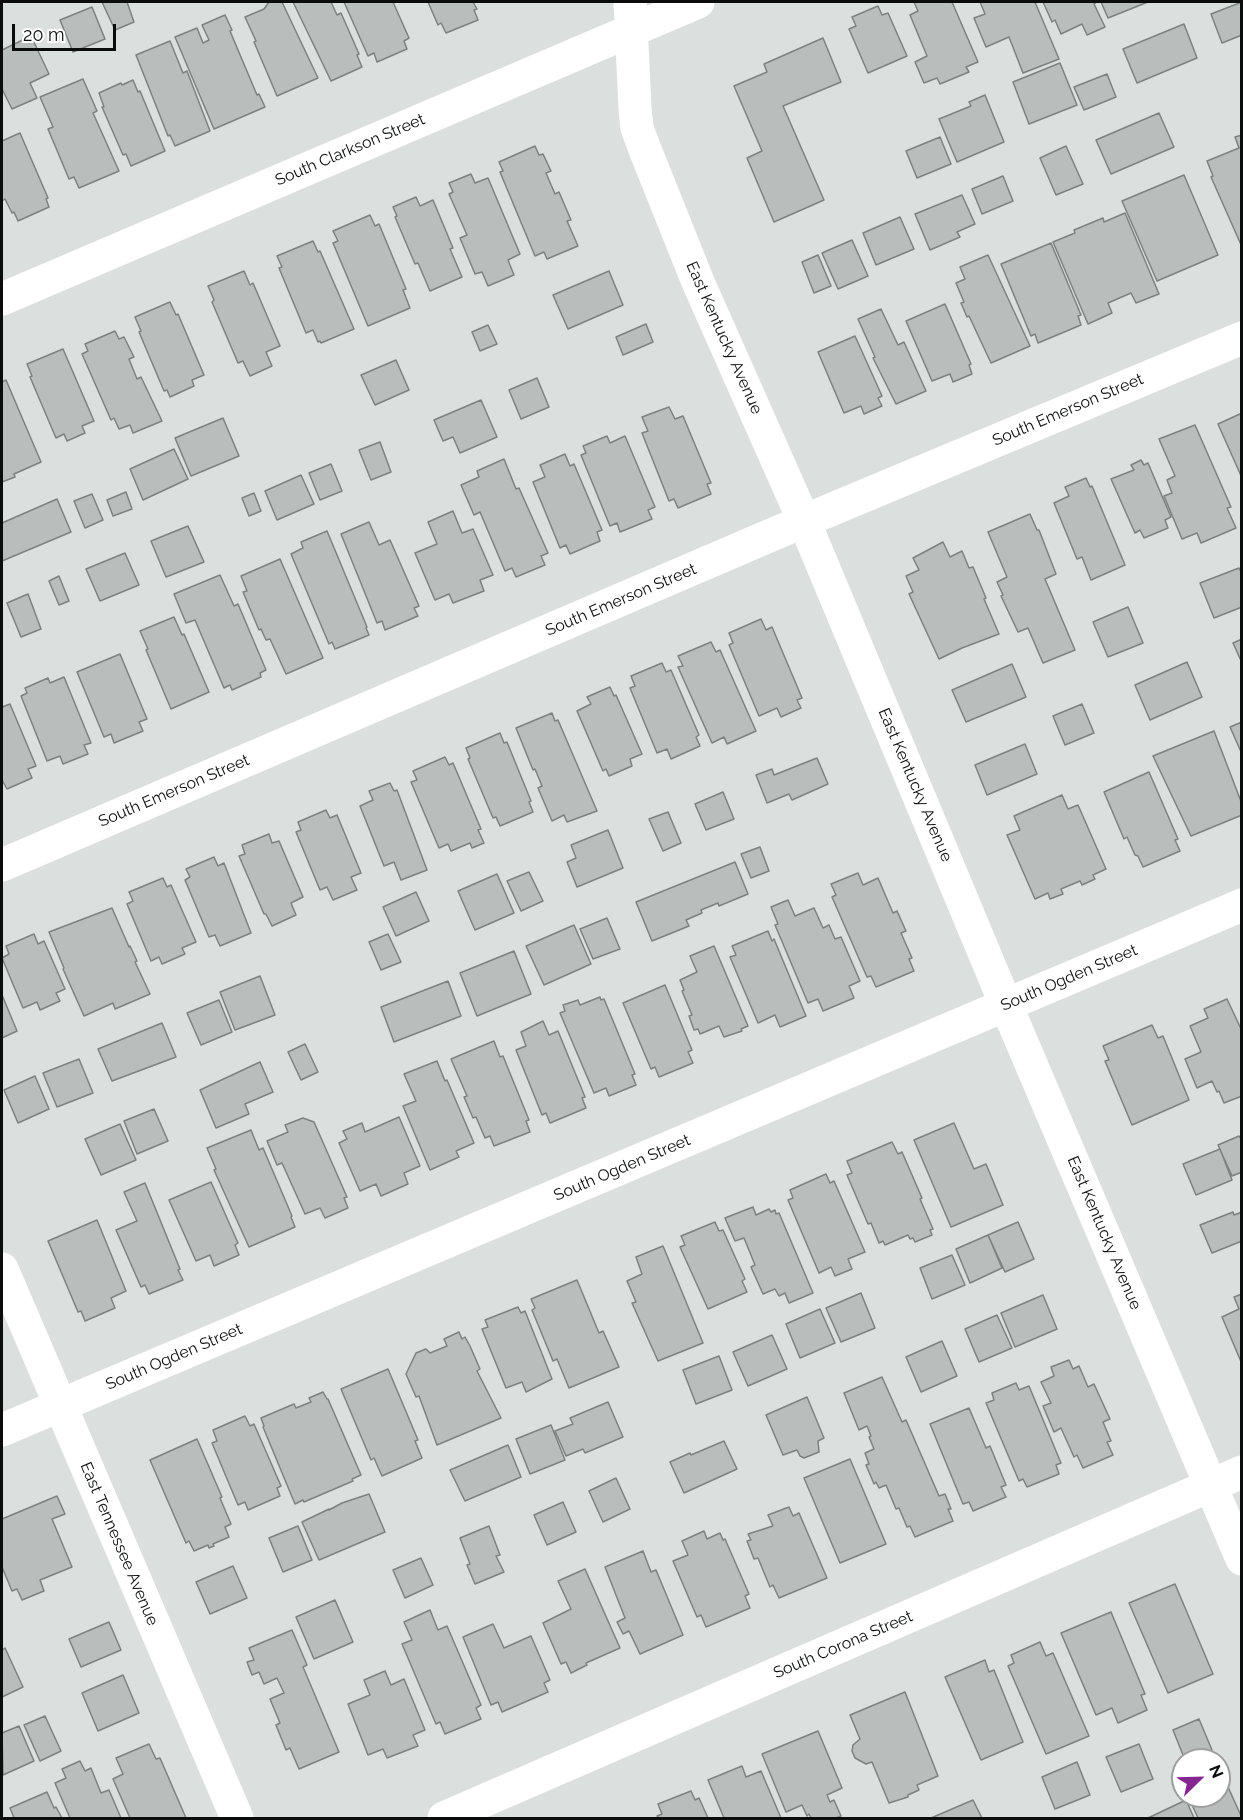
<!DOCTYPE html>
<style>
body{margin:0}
#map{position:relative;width:1243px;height:1820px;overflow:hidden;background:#dbe0df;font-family:Raleway,sans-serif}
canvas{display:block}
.frame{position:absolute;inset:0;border:3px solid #0b0d0c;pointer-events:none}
.north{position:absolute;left:1171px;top:1748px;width:60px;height:60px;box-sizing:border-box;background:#fff;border:2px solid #9d9e9e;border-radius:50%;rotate:67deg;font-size:16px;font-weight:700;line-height:24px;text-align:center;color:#0b0d0c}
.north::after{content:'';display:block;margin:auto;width:21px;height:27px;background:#842590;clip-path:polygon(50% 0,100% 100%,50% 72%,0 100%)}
.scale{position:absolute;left:12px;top:24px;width:104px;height:27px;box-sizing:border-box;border:3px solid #0b0d0c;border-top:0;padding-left:8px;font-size:18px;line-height:21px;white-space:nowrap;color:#0b0d0c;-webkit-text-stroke:4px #fff;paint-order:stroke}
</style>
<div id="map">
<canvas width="1243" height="1820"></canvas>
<div class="frame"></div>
<div class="north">N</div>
<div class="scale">20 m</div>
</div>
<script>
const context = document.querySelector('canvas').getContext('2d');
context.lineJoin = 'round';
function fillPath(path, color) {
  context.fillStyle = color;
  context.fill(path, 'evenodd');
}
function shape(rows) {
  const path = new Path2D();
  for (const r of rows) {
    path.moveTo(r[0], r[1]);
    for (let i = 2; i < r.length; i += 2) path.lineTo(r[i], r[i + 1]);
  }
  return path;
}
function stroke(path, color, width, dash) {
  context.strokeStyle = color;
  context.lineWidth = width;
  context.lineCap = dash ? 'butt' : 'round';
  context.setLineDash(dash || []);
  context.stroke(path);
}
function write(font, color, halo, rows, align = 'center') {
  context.font = font + ' Raleway,sans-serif';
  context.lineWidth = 4.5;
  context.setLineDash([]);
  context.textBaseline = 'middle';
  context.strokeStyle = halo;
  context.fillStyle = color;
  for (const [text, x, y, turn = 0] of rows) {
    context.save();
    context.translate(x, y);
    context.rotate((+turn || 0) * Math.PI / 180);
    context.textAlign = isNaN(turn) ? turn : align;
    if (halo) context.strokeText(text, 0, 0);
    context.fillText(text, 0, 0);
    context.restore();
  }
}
const building = shape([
 [102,2,127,2,134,22,115,30,102,2],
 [269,2,282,2,318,78,277,96,254,42,256,41,245,17,264,9,269,2],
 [293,2,331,2,337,15,341,13,359,54,357,55,362,67,331,81,293,2],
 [344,2,393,2,409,38,404,41,407,49,377,62,374,53,368,56,344,2],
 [428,2,473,2,477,9,474,10,478,20,446,33,441,23,438,25,428,2],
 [914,2,952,2,978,62,966,67,969,72,940,84,937,78,924,83,915,62,927,56,910,15,918,11,914,2],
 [980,2,1035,2,1059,59,1023,73,1009,37,986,47,974,18,985,14,980,2],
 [1043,2,1097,2,1094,4,1105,27,1087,35,1082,24,1061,34,1055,20,1052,22,1043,2],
 [1101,2,1148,2,1108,18,1101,2],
 [1242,2,1242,35,1222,43,1211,14,1242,2],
 [878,6,882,15,888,13,907,56,868,73,849,29,856,26,852,17,878,6],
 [92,7,105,39,73,52,60,20,92,7],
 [225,15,232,30,230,31,257,95,259,94,265,107,214,129,175,37,197,28,203,43,209,40,202,25,225,15],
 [1184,24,1197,58,1137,83,1123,49,1184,24],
 [31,36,49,74,30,83,37,98,12,109,2,89,2,50,31,36],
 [823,38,841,82,783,106,824,200,774,222,747,158,762,151,734,86,767,72,764,64,823,38],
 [170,41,183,73,187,71,210,131,175,146,170,135,168,136,136,55,170,41],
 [1060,63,1077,105,1029,124,1013,82,1060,63],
 [1107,74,1116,97,1084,110,1074,87,1107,74],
 [83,79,97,111,93,113,119,171,79,188,74,177,69,179,48,129,53,127,40,97,83,79],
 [133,80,138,92,140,91,165,151,131,166,126,154,123,155,102,107,104,107,99,93,121,83,122,85,133,80],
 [985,95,1004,142,957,162,939,119,971,106,969,102,985,95],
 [1159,113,1174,147,1111,174,1096,140,1159,113],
 [20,133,48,198,46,199,49,207,18,221,14,212,12,213,5,199,2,201,2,141,20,133],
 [1242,135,1242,247,1211,177,1213,176,1207,161,1239,148,1235,137,1242,135],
 [940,137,951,164,917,178,906,151,940,137],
 [535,146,539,155,543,154,551,171,546,173,555,194,559,192,571,220,567,221,578,246,547,259,544,252,535,256,500,172,503,171,499,162,535,146],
 [1066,146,1083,184,1056,195,1040,158,1066,146],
 [471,174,475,183,488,178,520,254,508,260,514,275,488,286,482,272,475,274,460,238,467,235,449,194,453,192,449,183,471,174],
 [1184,175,1218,255,1157,281,1122,201,1184,175],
 [1003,176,1013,201,982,214,972,189,1003,176],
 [962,195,975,224,957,232,960,237,930,250,915,214,962,195],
 [416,197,420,206,433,200,453,248,450,249,462,277,430,291,418,263,415,264,395,217,397,216,393,207,416,197],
 [1125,213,1159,294,1136,303,1131,293,1108,303,1112,313,1088,324,1053,242,1075,233,1074,230,1103,218,1104,222,1125,213],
 [370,215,375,226,379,224,406,289,403,290,410,308,368,326,333,243,338,241,333,231,370,215],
 [900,217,914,249,876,265,863,233,900,217],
 [852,240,868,276,838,289,822,253,852,240],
 [313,241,318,252,320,251,354,329,321,343,320,341,318,342,313,330,306,333,279,268,282,267,277,256,313,241],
 [1051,243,1081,315,1078,316,1081,325,1038,343,1035,334,1031,336,1001,264,1051,243],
 [818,255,831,286,814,293,802,262,818,255],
 [988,255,1030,346,991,363,969,316,967,317,961,303,964,302,956,283,965,279,960,267,988,255],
 [244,271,250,285,253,283,280,346,266,352,272,366,250,376,243,361,238,363,212,302,214,300,208,286,244,271],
 [609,271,623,305,568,329,553,295,609,271],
 [170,302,176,315,178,314,204,375,192,380,194,386,170,397,167,390,164,391,139,332,141,331,135,317,170,302],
 [945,304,971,364,969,365,972,374,953,382,950,374,932,381,906,321,945,304],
 [881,309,898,345,904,342,926,391,896,404,873,358,875,357,858,319,881,309],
 [646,324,653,342,623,355,616,337,646,324],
 [488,325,497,344,480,351,472,332,488,325],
 [115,331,119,339,124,337,134,357,129,359,137,379,141,377,162,421,133,433,130,425,119,429,114,418,111,420,82,354,88,351,85,344,115,331],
 [855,336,882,396,878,398,882,406,864,414,861,406,844,413,818,352,855,336],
 [63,349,94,421,82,426,85,433,67,441,64,434,56,438,30,377,32,376,27,364,63,349],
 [396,360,409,390,375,405,361,375,396,360],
 [537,378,549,407,521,419,509,390,537,378],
 [6,380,41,462,14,474,15,477,2,482,2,382,6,380],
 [481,400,497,437,460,453,453,437,443,441,434,420,481,400],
 [669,407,675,419,683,416,711,483,707,484,711,494,678,508,674,499,669,501,642,433,648,431,642,417,669,407],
 [1242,413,1242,478,1218,424,1242,413],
 [223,418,239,456,191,476,175,438,223,418],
 [1195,425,1231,507,1227,508,1236,528,1201,543,1197,533,1182,539,1164,496,1172,493,1167,480,1175,476,1159,439,1195,425],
 [607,436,610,443,625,436,655,507,648,510,652,519,620,532,617,523,610,526,581,455,586,453,583,446,607,436],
 [380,442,391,472,371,480,359,450,380,442],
 [174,449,188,479,143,500,130,469,174,449],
 [565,454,570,466,574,464,602,530,597,532,600,541,570,554,566,545,560,548,533,482,545,477,540,465,565,454],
 [504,459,516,489,519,488,548,553,541,556,545,565,516,577,512,568,505,571,480,512,474,515,461,485,479,477,477,471,504,459],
 [1141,460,1144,465,1148,463,1171,517,1165,520,1168,528,1144,538,1140,530,1135,533,1111,479,1134,470,1131,465,1141,460],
 [331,464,342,491,320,500,309,473,331,464],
 [301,475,314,504,277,520,265,491,301,475],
 [1086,478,1090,487,1092,486,1125,565,1091,580,1082,557,1077,559,1054,503,1069,496,1065,487,1086,478],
 [126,492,132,509,113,516,107,500,126,492],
 [254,493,261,511,249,516,242,498,254,493],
 [92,494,103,520,85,528,74,501,92,494],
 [57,499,71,532,2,561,2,523,57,499],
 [453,511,462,533,473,529,493,575,480,580,484,591,453,603,449,594,435,600,415,553,437,544,428,522,453,511],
 [1030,514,1037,530,1039,530,1056,574,1045,579,1075,650,1043,663,1028,628,1018,632,1001,596,1003,595,997,582,1007,577,988,532,1030,514],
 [369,522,379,545,390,540,419,606,414,608,418,616,385,630,382,621,377,623,341,534,369,522],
 [188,526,204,562,166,577,151,541,188,526],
 [327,531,367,627,366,628,369,635,335,649,332,642,329,644,291,554,303,548,301,542,327,531],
 [943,542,950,557,962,551,969,568,973,567,986,598,984,599,999,634,962,648,939,659,909,594,913,592,906,576,919,570,913,558,943,542],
 [125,553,139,585,100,601,86,569,125,553],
 [280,559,323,658,286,674,270,639,266,640,261,629,259,630,243,592,247,591,241,576,280,559],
 [1239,568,1242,574,1242,607,1214,618,1200,583,1239,568],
 [220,575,234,606,238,604,266,670,260,673,261,677,232,690,230,685,224,688,195,620,186,623,174,594,220,575],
 [59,576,69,601,59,605,49,581,59,576],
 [28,594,41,629,21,637,7,603,28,594],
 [1128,607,1143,643,1108,657,1093,622,1128,607],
 [174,617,182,635,184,634,209,692,171,709,146,650,148,649,140,631,174,617],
 [761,619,766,630,772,627,802,698,797,700,801,708,781,717,777,708,759,716,729,645,733,643,729,633,761,619],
 [1242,639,1242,663,1233,643,1242,639],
 [711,642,716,652,720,650,756,731,727,744,724,737,712,743,678,667,683,666,678,656,711,642],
 [120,654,147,719,139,722,143,731,114,743,111,734,104,737,77,672,120,654],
 [1187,662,1202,697,1150,720,1135,685,1187,662],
 [662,663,666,672,671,670,699,735,696,737,700,746,671,759,667,749,657,753,630,688,635,686,631,676,662,663],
 [1012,664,1026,697,966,722,952,690,1012,664],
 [64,677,91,743,84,745,88,754,63,764,60,756,47,761,21,696,27,693,25,688,48,678,50,683,64,677],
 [610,687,614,696,616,695,642,754,630,759,632,766,609,776,606,769,603,771,577,711,591,704,587,697,610,687],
 [10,704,36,766,28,769,32,778,7,789,2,780,2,707,10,704],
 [1082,704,1094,733,1065,745,1053,716,1082,704],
 [552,713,555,721,558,720,597,811,567,822,564,815,552,821,538,788,542,786,535,769,533,770,516,728,552,713],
 [1242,722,1242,754,1230,727,1242,722],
 [1214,731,1242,804,1242,815,1191,836,1153,756,1214,731],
 [500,733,504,743,507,742,531,801,529,802,533,812,500,826,496,817,493,818,468,759,470,758,466,748,500,733],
 [1025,744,1037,774,987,795,975,765,1025,744],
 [445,757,449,765,453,763,481,829,478,830,484,843,472,848,470,843,451,851,448,844,439,848,411,782,417,780,413,771,445,757],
 [817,758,828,784,792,800,789,794,767,803,756,775,772,769,774,775,817,758],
 [1149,772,1178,839,1175,840,1180,851,1143,867,1138,856,1135,855,1127,837,1124,839,1104,792,1149,772],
 [390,783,394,791,397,790,427,870,401,880,394,862,384,866,360,806,373,800,369,791,390,783],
 [723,792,734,819,706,830,695,804,723,792],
 [1062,795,1068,809,1078,805,1106,869,1093,875,1095,879,1082,885,1080,881,1061,889,1063,894,1050,899,1048,893,1035,899,1007,835,1020,830,1014,816,1062,795],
 [326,810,330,818,337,815,361,873,351,877,357,890,333,900,327,887,320,890,296,832,301,830,298,822,326,810],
 [668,812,681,843,663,851,649,819,668,812],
 [608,830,623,868,577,887,567,862,576,858,571,845,608,830],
 [269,834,272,843,279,841,303,897,291,903,296,915,272,926,266,914,264,914,239,856,245,854,242,845,269,834],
 [760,847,769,871,751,878,741,854,760,847],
 [214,857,218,866,224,863,251,933,220,946,215,935,209,937,185,880,190,877,186,869,214,857],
 [735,862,748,894,719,906,718,903,701,910,702,913,686,920,689,926,652,941,636,902,735,862],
 [529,872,543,901,521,911,507,881,529,872],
 [858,873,863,885,878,878,893,913,897,911,906,931,901,933,912,958,909,959,914,971,876,987,871,976,867,977,832,897,836,895,831,884,858,873],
 [497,874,514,913,475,930,458,891,497,874],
 [163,878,167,887,171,885,196,942,182,948,185,954,162,964,159,957,151,961,127,904,133,901,129,892,163,878],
 [416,892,429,921,396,936,383,907,416,892],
 [788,900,795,916,814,908,823,928,829,925,835,939,841,937,860,981,849,986,854,998,823,1011,818,999,808,1003,775,925,778,924,771,907,788,900],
 [112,908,129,947,130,946,137,961,135,962,150,994,115,1009,113,1003,84,1016,63,969,64,968,49,932,112,908],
 [607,918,620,949,593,959,580,929,607,918],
 [574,925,591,964,544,985,526,946,574,925],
 [768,931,772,941,774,939,806,1016,780,1027,775,1015,758,1023,730,957,736,955,732,946,768,931],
 [34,934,38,944,44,941,65,989,56,993,60,1001,40,1010,37,1002,23,1008,2,958,9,954,6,946,34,934],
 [388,934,401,962,381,970,369,942,388,934],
 [714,946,748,1026,741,1029,742,1031,724,1037,719,1026,700,1034,698,1029,694,1030,689,1016,692,1015,682,991,684,990,680,980,697,972,690,956,714,946],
 [514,951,531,994,477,1016,460,973,514,951],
 [260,976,275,1015,235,1030,220,992,260,976],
 [448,981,461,1016,394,1042,381,1007,448,981],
 [665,985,692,1050,688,1052,693,1063,659,1077,655,1067,651,1069,623,1003,665,985],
 [2,995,17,1031,2,1038,2,995],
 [600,997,601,1000,604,999,635,1074,632,1075,636,1085,609,1096,606,1088,594,1093,560,1013,565,1011,563,1005,578,1000,580,1005,600,997],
 [1227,999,1242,1031,1242,1096,1224,1103,1219,1091,1217,1092,1212,1081,1197,1088,1185,1059,1201,1052,1190,1026,1208,1018,1204,1009,1227,999],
 [219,1000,232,1032,201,1045,187,1013,219,1000],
 [543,1021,549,1035,558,1031,585,1097,582,1098,586,1108,550,1123,546,1113,542,1115,516,1050,526,1046,521,1032,543,1021],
 [162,1023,176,1057,112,1081,98,1049,162,1023],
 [1152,1025,1158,1038,1163,1036,1189,1100,1132,1125,1105,1061,1109,1060,1103,1046,1152,1025],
 [494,1041,500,1057,503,1056,529,1120,526,1121,530,1132,494,1146,490,1136,485,1138,476,1117,473,1118,464,1097,467,1096,451,1059,494,1041],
 [305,1044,318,1072,301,1080,288,1052,305,1044],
 [79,1059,93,1093,57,1107,43,1073,79,1059],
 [437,1061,445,1081,447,1080,474,1143,456,1151,459,1157,430,1170,403,1106,416,1101,404,1074,437,1061],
 [260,1062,273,1092,245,1104,249,1114,216,1128,200,1090,260,1062],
 [35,1076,49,1109,18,1123,4,1090,35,1076],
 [154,1109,168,1141,137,1154,124,1121,154,1109],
 [399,1117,420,1166,404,1173,408,1184,381,1196,376,1184,360,1191,339,1143,347,1139,343,1131,362,1123,365,1132,399,1117],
 [303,1118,314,1122,347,1197,344,1198,348,1208,325,1218,320,1208,305,1214,282,1163,277,1165,267,1141,288,1132,285,1125,303,1118],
 [954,1123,974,1169,986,1164,1003,1205,951,1227,914,1140,954,1123],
 [120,1124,136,1160,101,1175,85,1139,120,1124],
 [251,1130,259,1150,263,1148,292,1216,291,1217,295,1227,249,1247,214,1170,216,1169,207,1148,251,1130],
 [1239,1136,1242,1140,1242,1172,1232,1176,1218,1145,1239,1136],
 [892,1142,898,1154,902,1152,922,1198,920,1199,933,1229,930,1230,932,1235,915,1242,913,1238,910,1239,908,1235,885,1245,883,1241,879,1243,871,1223,868,1224,847,1175,852,1173,847,1161,892,1142],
 [1220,1149,1232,1180,1196,1195,1183,1164,1220,1149],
 [826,1174,830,1183,834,1181,865,1252,848,1259,852,1269,835,1276,831,1267,819,1273,788,1200,793,1198,790,1190,826,1174],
 [211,1182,238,1243,235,1245,239,1255,214,1266,210,1255,196,1261,169,1200,211,1182],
 [145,1183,180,1269,178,1270,183,1280,149,1294,145,1285,141,1287,116,1230,137,1221,124,1192,145,1183],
 [753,1207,756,1215,769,1209,771,1212,775,1210,776,1214,779,1213,813,1293,789,1303,785,1293,779,1296,775,1289,763,1294,751,1267,755,1265,744,1238,735,1241,725,1218,753,1207],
 [1233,1212,1234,1215,1242,1212,1242,1241,1212,1253,1200,1225,1233,1212],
 [97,1220,126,1291,111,1298,115,1308,85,1321,81,1311,78,1312,48,1241,97,1220],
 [715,1222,719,1231,723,1230,745,1279,742,1281,747,1292,708,1309,680,1247,685,1245,681,1236,715,1222],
 [1018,1222,1034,1259,1005,1272,988,1235,1018,1222],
 [988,1235,1002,1268,970,1283,956,1249,988,1235],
 [663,1246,703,1343,658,1361,632,1303,636,1302,627,1281,642,1274,636,1257,663,1246],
 [952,1255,965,1285,932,1299,920,1268,952,1255],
 [577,1280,599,1333,603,1331,619,1367,569,1388,557,1359,553,1361,532,1310,535,1308,531,1299,577,1280],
 [861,1293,875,1328,841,1342,826,1308,861,1293],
 [1242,1294,1242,1364,1222,1317,1239,1309,1234,1297,1242,1294],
 [1043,1295,1057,1329,1015,1347,1001,1313,1043,1295],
 [518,1307,521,1313,525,1311,552,1379,526,1392,522,1382,506,1388,482,1329,488,1327,485,1320,518,1307],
 [820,1309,835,1343,800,1358,786,1324,820,1309],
 [997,1315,1012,1348,979,1362,965,1329,997,1315],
 [459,1332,462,1339,465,1337,470,1346,480,1369,477,1371,501,1418,437,1445,419,1396,416,1397,406,1374,416,1353,426,1349,430,1353,447,1346,444,1339,459,1332],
 [772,1335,787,1369,748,1386,733,1352,772,1335],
 [942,1341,957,1376,921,1392,906,1357,942,1341],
 [719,1356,732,1390,696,1404,683,1370,719,1356],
 [1069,1360,1073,1369,1079,1366,1088,1387,1094,1384,1110,1419,1103,1422,1111,1441,1107,1442,1113,1455,1083,1468,1077,1455,1074,1457,1061,1428,1054,1432,1043,1406,1051,1403,1041,1382,1054,1376,1051,1367,1069,1360],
 [388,1369,418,1440,415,1441,422,1458,382,1476,374,1458,371,1460,341,1389,388,1369],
 [882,1377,902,1422,906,1420,939,1496,945,1494,951,1509,948,1509,953,1521,915,1537,910,1526,907,1527,899,1508,896,1509,886,1485,879,1488,876,1482,874,1484,866,1465,869,1464,865,1453,874,1449,869,1437,871,1436,867,1426,859,1430,844,1393,882,1377],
 [1016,1383,1019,1390,1029,1386,1061,1463,1056,1465,1059,1474,1027,1487,1023,1479,1019,1481,986,1403,994,1400,992,1393,1016,1383],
 [323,1392,327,1399,328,1399,361,1475,352,1479,353,1481,304,1502,303,1500,295,1504,263,1427,264,1426,261,1418,294,1404,296,1408,311,1402,309,1398,323,1392],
 [807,1397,824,1438,818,1441,819,1452,804,1458,800,1456,797,1450,783,1455,766,1415,807,1397],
 [608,1402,623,1437,585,1453,583,1449,566,1456,555,1431,573,1424,570,1418,608,1402],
 [969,1408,986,1448,990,1446,1006,1485,1001,1487,1006,1497,973,1511,969,1502,963,1504,930,1424,969,1408],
 [245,1416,250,1426,254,1424,281,1486,277,1488,280,1496,248,1510,245,1502,238,1505,212,1443,217,1441,213,1430,245,1416],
 [551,1425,565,1460,530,1474,516,1439,551,1425],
 [197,1439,222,1497,220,1498,231,1524,225,1527,229,1537,213,1544,214,1546,209,1548,208,1545,194,1551,189,1541,186,1543,150,1460,197,1439],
 [724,1441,737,1469,684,1493,670,1462,690,1453,691,1455,724,1441],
 [508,1445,521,1477,465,1501,450,1470,508,1445],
 [850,1459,886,1544,840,1563,804,1478,850,1459],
 [616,1478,630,1509,603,1522,589,1491,616,1478],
 [369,1494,385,1532,319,1560,302,1522,329,1509,329,1510,342,1503,369,1494],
 [57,1496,65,1514,52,1519,72,1567,40,1580,44,1591,22,1600,17,1589,12,1591,2,1567,2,1519,57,1496],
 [563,1502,576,1532,547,1545,534,1515,563,1502],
 [789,1507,793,1516,799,1513,827,1578,779,1598,773,1585,770,1587,758,1558,754,1559,747,1541,751,1540,748,1534,773,1526,768,1515,789,1507],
 [298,1526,312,1560,283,1572,269,1538,298,1526],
 [489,1526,500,1555,496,1556,504,1572,475,1584,467,1565,470,1564,460,1538,489,1526],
 [704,1531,707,1539,720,1533,723,1540,725,1539,749,1594,745,1596,750,1608,706,1627,701,1615,697,1617,673,1561,688,1555,682,1541,704,1531],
 [643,1551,651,1572,656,1570,683,1635,640,1654,629,1631,623,1634,617,1622,625,1618,605,1567,643,1551],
 [421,1558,433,1585,405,1598,393,1570,421,1558],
 [233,1566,247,1598,210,1614,196,1582,233,1566],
 [585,1569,620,1648,586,1663,587,1665,571,1673,566,1662,561,1664,543,1623,571,1609,558,1581,585,1569],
 [1175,1584,1213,1674,1168,1693,1129,1603,1175,1584],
 [335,1600,353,1642,314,1659,296,1617,335,1600],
 [430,1610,438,1630,447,1626,481,1705,476,1708,481,1719,445,1734,440,1722,436,1724,402,1644,412,1640,404,1622,430,1610],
 [1111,1612,1145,1694,1141,1695,1147,1710,1118,1723,1112,1708,1096,1715,1061,1633,1111,1612],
 [109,1622,121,1650,81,1667,69,1639,109,1622],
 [493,1624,504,1648,531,1636,550,1680,544,1683,548,1692,502,1712,498,1702,491,1705,463,1637,493,1624],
 [292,1630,307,1665,303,1667,339,1752,299,1769,290,1748,286,1750,276,1725,280,1723,270,1699,284,1693,277,1678,264,1684,259,1672,252,1675,247,1662,254,1660,249,1648,292,1630],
 [1040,1642,1046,1656,1053,1653,1089,1736,1046,1754,1008,1666,1014,1663,1011,1655,1040,1642],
 [5,1648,23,1687,2,1697,2,1650,5,1648],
 [985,1660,989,1672,994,1670,1023,1742,981,1760,945,1677,985,1660],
 [385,1671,391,1685,404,1679,425,1730,413,1735,418,1746,387,1758,383,1749,368,1755,348,1704,370,1695,364,1680,385,1671],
 [123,1675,139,1713,98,1731,82,1693,123,1675],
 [905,1692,938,1776,917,1785,919,1790,908,1795,908,1797,889,1803,872,1762,866,1764,855,1758,852,1751,853,1745,860,1739,850,1715,905,1692],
 [45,1716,61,1751,40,1761,24,1725,45,1716],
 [1199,1719,1212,1750,1185,1760,1173,1730,1199,1719],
 [19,1726,34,1761,3,1775,2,1733,19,1726],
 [818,1731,842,1788,827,1795,830,1802,834,1800,841,1816,836,1818,811,1818,809,1814,807,1816,802,1805,786,1812,762,1754,818,1731],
 [149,1744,156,1759,160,1758,186,1818,130,1818,113,1779,123,1774,116,1758,149,1744],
 [1139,1744,1153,1779,1121,1792,1106,1757,1139,1744],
 [80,1761,85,1771,91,1768,101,1793,109,1790,121,1818,70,1818,55,1783,66,1778,62,1769,80,1761],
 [1077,1762,1090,1795,1055,1809,1042,1777,1077,1762],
 [742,1766,746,1777,761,1771,781,1818,724,1818,708,1780,742,1766],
 [1224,1778,1242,1818,1198,1818,1188,1796,1219,1796,1219,1781,1224,1778],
 [691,1791,695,1800,699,1798,708,1818,659,1818,657,1816,662,1814,658,1804,691,1791],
 [47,1792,54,1808,56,1807,62,1818,14,1818,10,1808,47,1792],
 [973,1800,982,1818,931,1818,973,1800],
 [1186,1800,1194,1818,1148,1818,1186,1800]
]);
fillPath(building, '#b9bebd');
stroke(building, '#7d8281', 1.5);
stroke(shape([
 [630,2,635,108,637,128,644,147,698,282,804,521,1006,1005,1242,1559],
 [2,299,698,2],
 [2,865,804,521,1242,338],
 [2,1269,237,1818],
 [2,1430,1242,905],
 [444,1818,1242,1472]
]), '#fff', 33);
write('16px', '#0b0d0c', '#fff', [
 ["South Clarkson Street",350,150,-23],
 ["East Kentucky Avenue",724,338,66],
 ["South Emerson Street",1068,410,-23],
 ["South Emerson Street",621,600,-23],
 ["East Kentucky Avenue",915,785,67],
 ["South Emerson Street",174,791,-23],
 ["South Ogden Street",1069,978,-23],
 ["South Ogden Street",622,1168,-23],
 ["East Kentucky Avenue",1104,1233,67],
 ["South Ogden Street",174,1357,-23],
 ["East Tennessee Avenue",119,1544,67],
 ["South Corona Street",843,1645,-23]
]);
</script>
